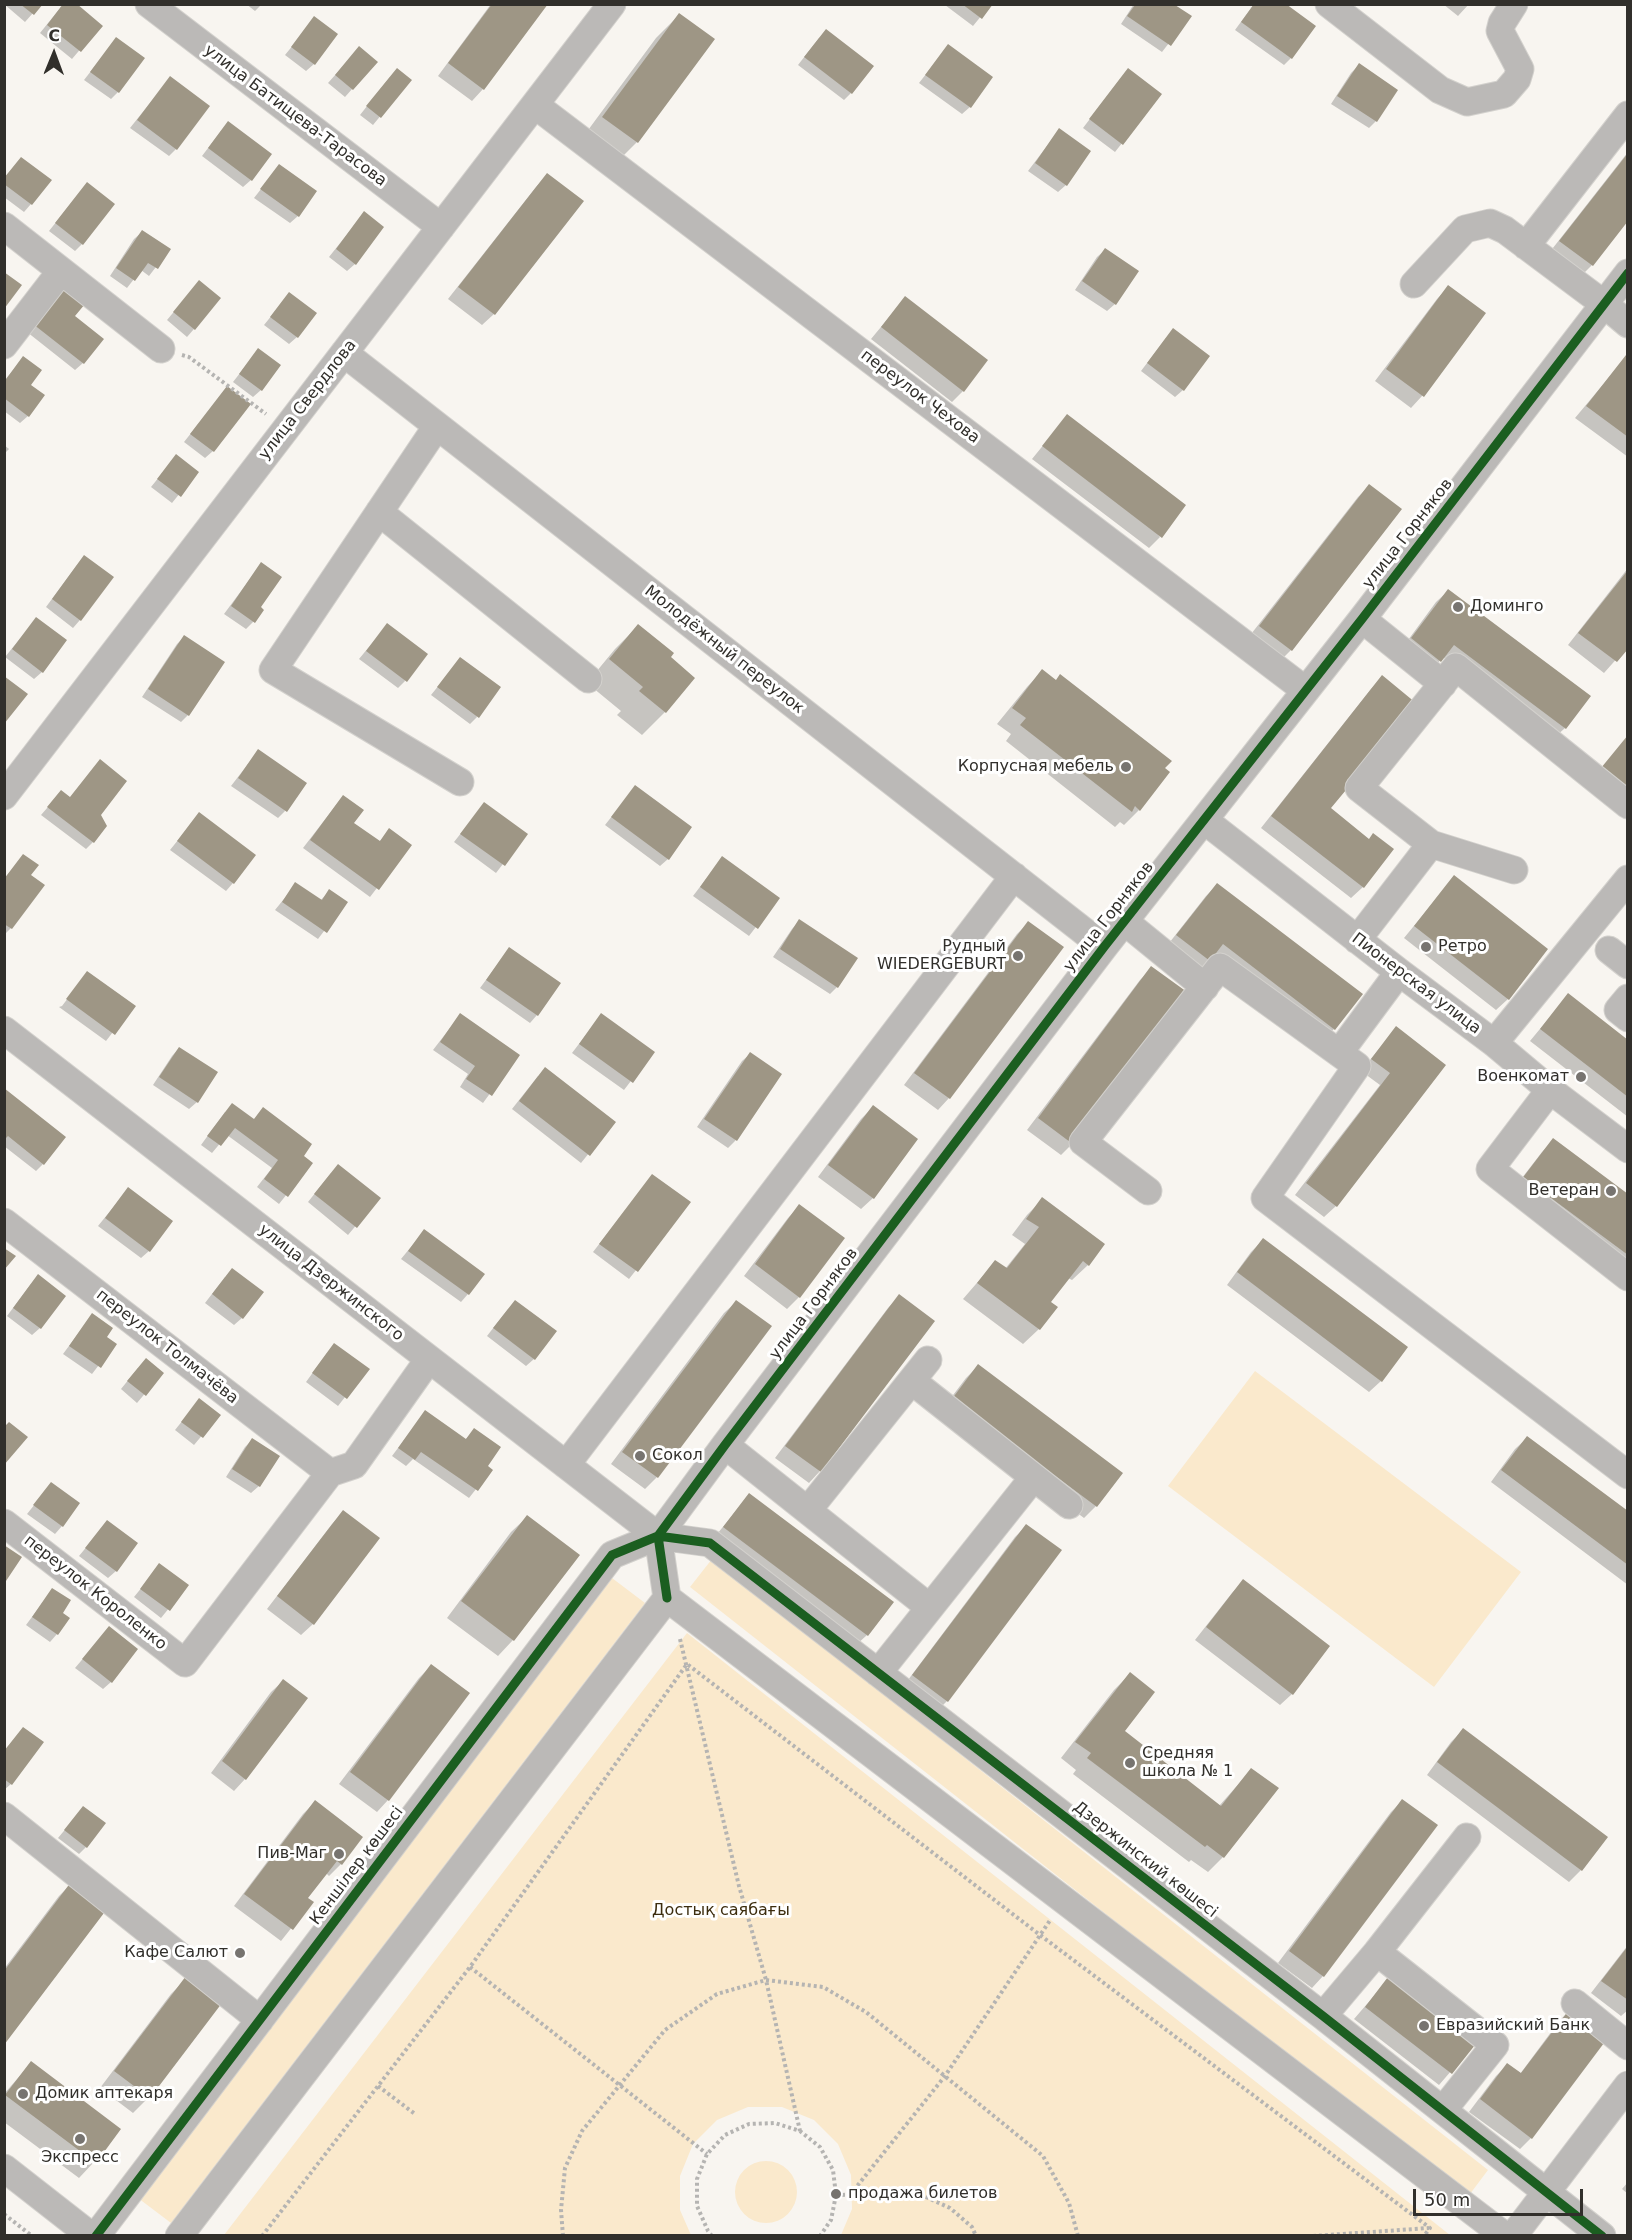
<!DOCTYPE html>
<meta charset="utf-8">
<style>
body{margin:0}
#map{position:relative;width:1632px;height:2240px;overflow:hidden;background:#f8f5f0;font-family:"DejaVu Sans",sans-serif}
canvas{display:block}
.frame{position:absolute;inset:0;border:6px solid #312f2b;pointer-events:none}
.north{position:absolute;left:24px;top:24px;width:60px;height:60px;-webkit-text-stroke:4px #fff;paint-order:stroke;rotate:1deg;font-size:16px;font-weight:700;line-height:24px;text-align:center;color:#312f2b}
.north::after{content:'';display:block;margin:auto;width:21px;height:27px;background:#312f2b;clip-path:polygon(50% 0,100% 100%,50% 72%,0 100%)}
.scale{position:absolute;left:1413px;top:2189px;width:170px;height:27px;box-sizing:border-box;border:3px solid #312f2b;border-top:0;padding-left:8px;font-size:18px;line-height:21px;white-space:nowrap;color:#312f2b;-webkit-text-stroke:4px #fff;paint-order:stroke}
</style>
<div id="map">
<canvas width="1632" height="2240"></canvas>
<div class="frame"></div>
<div class="north">С</div>
<div class="scale">50 m</div>
</div>
<script>
const context = document.querySelector('canvas').getContext('2d');
context.lineJoin = 'round';
function fillPath(path, color) {
  context.fillStyle = color;
  context.fill(path, 'evenodd');
}
function shape(rows) {
  const path = new Path2D();
  for (const r of rows) {
    if (r.length === 3) {
      path.moveTo(r[0] + r[2], r[1]);
      path.arc(r[0], r[1], r[2], 0, 2 * Math.PI);
      continue;
    }
    path.moveTo(r[0], r[1]);
    for (let i = 2; i < r.length; i += 2) path.lineTo(r[i], r[i + 1]);
  }
  return path;
}
function stroke(path, color, width, dash) {
  context.strokeStyle = color;
  context.lineWidth = width;
  context.lineCap = dash ? 'butt' : 'round';
  context.setLineDash(dash || []);
  context.stroke(path);
}
function write(font, color, halo, rows, align = 'center') {
  context.font = font + ' "DejaVu Sans",sans-serif';
  context.lineWidth = 6;
  context.setLineDash([]);
  context.textBaseline = 'middle';
  context.strokeStyle = halo;
  context.fillStyle = color;
  for (const [text, x, y, turn = 0] of rows) {
    context.save();
    context.translate(x, y);
    context.rotate((+turn || 0) * Math.PI / 180);
    context.textAlign = isNaN(turn) ? turn : align;
    if (halo) context.strokeText(text, 0, 0);
    context.fillText(text, 0, 0);
    context.restore();
  }
}
fillPath(shape([
 [1255,1371,1521,1572,1434,1687,1168,1486],
 [712,1559,1488,2170,1467,2198,690,1587],
 [612,1578,645,1603,171,2223,138,2198],
 [687,1633,1450,2235,841,2235,852,2209,851,2175,838,2144,814,2120,782,2107,748,2107,717,2120,693,2144,680,2176,680,2210,691,2235,224,2235],
 [766,2192,31]
]), '#fae9cc');
fillPath(shape([
 [4,4,41,4,25,22],
 [246,4,262,4,255,11],
 [491,4,546,4,483,89,472,101,438,76],
 [991,4,973,26,945,5],
 [1134,4,1173,4,1190,16,1162,52,1121,24],
 [1254,4,1283,4,1291,58,1284,65,1235,30],
 [1443,4,1469,4,1458,16],
 [61,7,100,26,72,59,40,33],
 [679,15,713,40,637,142,613,166,580,141,656,38],
 [315,18,314,64,306,71,285,55],
 [819,38,851,93,844,100,798,65],
 [116,39,118,92,111,99,84,80],
 [948,46,970,107,962,114,919,83],
 [352,56,376,62,345,97,328,83],
 [1359,65,1376,121,1369,128,1331,104,1351,73],
 [390,77,410,80,373,125,360,115],
 [170,78,176,149,169,156,130,128],
 [1121,78,1160,95,1115,152,1083,128],
 [1059,130,1066,185,1058,192,1028,171],
 [221,131,251,180,243,187,202,156],
 [1628,152,1628,219,1592,265,1580,277,1549,253],
 [21,159,31,204,24,212,4,197,4,178],
 [279,166,298,216,290,223,254,198],
 [547,175,494,314,482,325,448,299,536,187],
 [80,192,82,244,75,251,49,231],
 [364,213,355,264,347,271,329,257],
 [142,232,169,250,149,276,141,270,127,288,110,276,134,239],
 [1105,250,1115,304,1107,311,1075,290,1097,257],
 [1448,287,1484,314,1422,396,1411,408,1375,381,1437,299],
 [192,290,194,329,187,337,167,320],
 [289,294,297,337,289,344,264,325],
 [56,296,73,316,83,363,75,370,27,332],
 [905,298,963,391,952,402,871,339],
 [1166,338,1183,390,1175,397,1141,371],
 [258,350,261,390,253,397,233,382],
 [1626,357,1628,358,1628,457,1575,418],
 [23,358,29,385,28,416,20,423,4,411,4,381],
 [227,388,213,451,205,458,184,442],
 [1067,416,1160,537,1149,548,1032,459],
 [4,445,9,449,4,454],
 [176,456,197,472,172,503,151,487],
 [1369,486,1291,650,1280,661,1248,638,1358,497],
 [261,564,259,608,253,622,246,629,224,614],
 [77,565,80,620,73,628,46,607],
 [1628,568,1628,646,1604,673,1568,645],
 [1448,591,1565,728,1553,739,1443,657,1429,673,1400,651,1436,602],
 [36,619,42,672,34,679,5,657],
 [387,625,405,681,398,688,359,659],
 [638,626,668,657,665,712,642,735,617,715,621,711,587,683,615,649],
 [184,637,188,715,181,722,142,697,177,644],
 [460,659,477,717,470,724,431,695],
 [1042,671,1139,810,1124,825,1120,822,1115,827,1006,741,1011,734,997,724,1027,687],
 [1382,677,1389,736,1329,808,1363,887,1351,898,1261,828,1371,689],
 [258,751,285,811,278,818,231,786],
 [635,787,668,859,660,866,605,825],
 [61,792,99,815,93,842,86,849,41,815],
 [343,796,352,823,379,842,390,830,410,845,370,897,303,848],
 [484,804,526,834,496,873,454,842],
 [199,814,233,883,226,891,170,850],
 [23,856,29,875,11,928,4,935,4,879],
 [722,858,778,898,749,936,693,896],
 [1454,877,1508,999,1496,1010,1404,938],
 [296,884,320,901,329,891,346,902,318,939,275,910],
 [1217,885,1334,1029,1323,1040,1209,960,1197,972,1166,947,1206,896],
 [799,921,837,987,830,994,773,957,792,929],
 [1028,923,949,1098,938,1110,904,1085,1017,934],
 [509,949,537,1015,530,1023,480,988],
 [1152,968,1072,1144,1061,1155,1027,1130,1140,980],
 [87,973,133,1006,106,1041,59,1007,62,1006],
 [1568,995,1628,1042,1628,1117,1530,1041],
 [460,1015,518,1055,483,1103,460,1087,468,1074,433,1050],
 [601,1015,653,1052,624,1090,572,1053],
 [1396,1028,1444,1065,1336,1206,1324,1217,1295,1195,1380,1085,1361,1071],
 [179,1048,197,1102,189,1109,153,1085,172,1056],
 [750,1054,780,1074,735,1141,728,1148,697,1127,742,1061],
 [538,1076,614,1122,581,1163,512,1109],
 [4,1090,43,1164,36,1171,4,1146],
 [873,1107,873,1198,861,1209,818,1177,861,1119],
 [225,1112,311,1164,279,1204,257,1187,272,1168,227,1135,212,1153,201,1145],
 [1553,1140,1628,1196,1628,1275,1508,1196,1542,1152],
 [331,1173,379,1198,348,1235,308,1202],
 [652,1176,689,1203,629,1279,593,1252],
 [128,1189,149,1251,141,1258,98,1226],
 [1043,1199,1088,1265,1072,1280,1068,1278,1049,1303,1039,1329,1023,1344,963,1299,995,1262,1005,1269,1025,1244,1012,1235,1027,1215],
 [799,1206,799,1297,787,1309,744,1276,788,1218],
 [424,1231,468,1294,461,1302,401,1259],
 [1263,1240,1381,1381,1369,1392,1227,1285,1251,1252],
 [225,1277,242,1318,234,1325,205,1303],
 [31,1284,40,1328,32,1335,7,1316],
 [899,1296,933,1321,820,1471,809,1483,775,1458,888,1308],
 [736,1302,770,1326,657,1477,645,1489,611,1464,724,1313],
 [508,1309,534,1359,526,1366,487,1336],
 [92,1315,105,1337,115,1344,92,1374,63,1354],
 [327,1353,367,1369,338,1406,306,1382],
 [978,1366,1120,1473,1096,1506,1084,1518,941,1411,966,1378],
 [138,1368,162,1373,137,1403,121,1389],
 [199,1400,219,1415,194,1445,175,1430],
 [425,1412,465,1440,474,1430,486,1466,491,1470,469,1498,413,1459,406,1466,392,1456],
 [1527,1438,1628,1513,1628,1585,1491,1482,1515,1449],
 [252,1440,259,1486,251,1493,226,1477,245,1447],
 [51,1484,62,1526,55,1534,27,1514],
 [749,1495,867,1635,855,1646,713,1539],
 [343,1512,313,1624,301,1635,267,1609,332,1524],
 [527,1517,513,1640,498,1656,447,1618,511,1532],
 [107,1522,116,1571,108,1578,79,1556],
 [1026,1526,947,1701,936,1712,902,1688,1015,1537],
 [160,1565,187,1586,161,1618,134,1597],
 [1243,1581,1292,1694,1280,1705,1195,1640,1232,1593],
 [52,1590,61,1613,57,1634,50,1642,26,1625],
 [109,1628,111,1682,103,1689,75,1668],
 [431,1666,388,1800,377,1812,339,1784,419,1678],
 [1130,1674,1123,1731,1219,1806,1251,1770,1223,1857,1208,1872,1191,1860,1189,1862,1073,1774,1076,1770,1061,1758,1114,1690],
 [283,1681,245,1779,234,1791,211,1773,271,1692],
 [23,1729,11,1784,4,1790,4,1751],
 [1463,1730,1581,1870,1569,1882,1427,1775,1451,1742],
 [1402,1801,1323,1976,1312,1988,1278,1963,1391,1812],
 [315,1802,361,1837,341,1864,329,1876,326,1873,306,1898,312,1902,281,1941,234,1906,303,1814],
 [83,1808,86,1847,79,1854,58,1838],
 [71,1884,4,2043,4,1969,59,1896],
 [1628,1945,1628,2010,1621,2016,1591,1993],
 [1392,1975,1477,2041,1439,2085,1354,2019],
 [187,1978,220,2003,149,2097,133,2113,100,2088,171,1994],
 [1572,2008,1531,2138,1520,2149,1469,2112,1496,2076,1507,2065,1520,2074,1560,2020],
 [31,2063,119,2129,94,2162,79,2178,4,2122,4,2094],
 [1628,2182,1628,2194,1622,2189]
]), '#0003');
fillPath(shape([
 [20,4,43,4,34,15],
 [63,4,77,4,103,26,81,52,47,25],
 [492,4,548,4,484,90,448,63],
 [962,4,993,4,982,19],
 [1254,4,1286,4,1316,26,1292,59,1241,22],
 [1135,5,1175,5,1192,16,1171,46,1127,16],
 [679,13,715,39,638,143,602,117],
 [314,16,338,34,315,65,291,47],
 [826,29,874,66,852,94,804,57],
 [116,37,145,58,119,93,90,72],
 [948,44,993,77,971,108,925,75],
 [359,46,378,62,353,90,335,75],
 [1359,63,1398,90,1377,122,1337,96],
 [397,68,412,80,381,118,366,106],
 [1128,68,1162,94,1123,145,1089,119],
 [170,76,210,106,177,150,137,120],
 [228,121,272,154,252,181,208,148],
 [1059,128,1091,151,1067,186,1035,163],
 [1628,153,1628,221,1593,266,1559,241],
 [21,157,52,180,32,205,4,184,4,178],
 [279,164,317,191,299,217,260,189],
 [547,173,584,201,495,315,458,287],
 [87,182,115,204,83,245,55,223],
 [364,211,384,227,356,265,336,249],
 [142,230,171,249,158,269,148,263,135,281,116,268],
 [1105,248,1139,271,1116,305,1082,281],
 [4,272,22,285,4,309],
 [199,280,221,298,195,330,173,312],
 [1448,285,1486,313,1424,397,1386,369],
 [63,287,85,304,75,316,104,339,84,364,33,324],
 [289,292,317,313,298,338,270,317],
 [905,296,988,360,964,392,881,327],
 [1173,328,1210,356,1184,391,1147,363],
 [258,348,281,365,262,391,239,374],
 [1626,355,1628,356,1628,437,1586,406],
 [23,356,42,370,31,385,45,395,29,417,4,398,4,382],
 [227,386,251,404,214,452,190,434],
 [1067,414,1186,505,1162,538,1042,446],
 [176,454,199,472,181,497,157,479],
 [1369,484,1402,509,1292,651,1259,626],
 [84,555,114,577,81,621,52,599],
 [261,562,282,577,261,607,264,610,255,623,231,606],
 [1628,570,1628,649,1617,662,1578,633],
 [1448,589,1591,696,1566,729,1454,645,1441,662,1411,638],
 [36,617,67,640,43,673,12,649],
 [387,623,428,654,407,682,366,651],
 [638,624,674,653,671,657,695,678,666,713,639,691,643,687,609,659],
 [184,635,225,662,189,716,148,689],
 [460,657,501,687,479,718,437,687],
 [1042,669,1056,680,1060,674,1172,761,1165,768,1170,772,1140,811,1135,806,1132,812,1020,725,1026,718,1012,708],
 [1382,675,1422,708,1401,724,1331,808,1369,839,1373,833,1394,849,1364,888,1271,816],
 [4,676,28,694,4,724],
 [1628,735,1628,789,1601,768],
 [258,749,307,783,287,812,238,778],
 [100,759,127,781,101,815,107,826,94,843,47,807,61,790,70,797],
 [635,785,692,827,669,860,611,817],
 [343,795,364,810,354,823,380,841,389,828,412,845,379,890,310,840],
 [484,802,528,834,505,866,460,834],
 [199,812,256,855,234,884,177,841],
 [23,854,39,865,31,875,45,885,12,929,4,924,4,879],
 [722,856,780,898,758,929,700,887],
 [1454,875,1548,949,1509,1000,1414,926],
 [295,882,322,900,329,889,348,902,327,933,282,902],
 [1217,883,1363,994,1335,1030,1223,944,1210,961,1176,935],
 [799,919,858,958,838,988,780,949],
 [1028,921,1064,947,950,1099,914,1073],
 [509,947,561,983,538,1016,486,980],
 [1151,966,1187,992,1074,1145,1038,1118],
 [87,971,136,1006,115,1035,66,999],
 [1568,993,1628,1040,1628,1097,1540,1029],
 [460,1013,520,1055,492,1096,466,1079,475,1066,440,1042],
 [601,1013,655,1052,633,1083,579,1044],
 [1396,1026,1446,1065,1337,1207,1306,1183,1390,1073,1371,1059],
 [179,1047,218,1072,198,1103,159,1077],
 [750,1052,782,1074,737,1141,704,1119],
 [545,1067,616,1122,590,1156,519,1101],
 [4,1088,66,1137,44,1165,8,1136,4,1140],
 [232,1103,254,1119,263,1107,312,1144,304,1156,313,1163,288,1197,264,1179,278,1160,235,1128,221,1146,207,1136],
 [873,1105,918,1139,874,1199,828,1165],
 [1553,1138,1628,1194,1628,1255,1551,1198,1546,1205,1518,1184],
 [338,1164,381,1198,357,1228,314,1194],
 [652,1174,691,1202,638,1272,599,1244],
 [128,1187,173,1221,150,1252,105,1218],
 [1042,1197,1105,1244,1089,1266,1083,1261,1051,1302,1058,1307,1040,1330,977,1283,995,1260,1007,1268,1039,1227,1026,1219],
 [799,1204,845,1238,800,1298,755,1264],
 [424,1229,485,1274,469,1295,408,1251],
 [1263,1238,1408,1347,1382,1382,1237,1272],
 [4,1248,16,1256,4,1270],
 [232,1268,264,1292,243,1319,212,1294],
 [38,1274,66,1296,41,1329,13,1308],
 [899,1294,935,1321,821,1472,785,1446],
 [515,1300,557,1331,535,1360,493,1328],
 [736,1300,772,1326,658,1478,622,1452],
 [92,1313,113,1328,107,1337,117,1344,101,1368,69,1346],
 [334,1343,370,1369,347,1399,312,1373],
 [146,1358,164,1373,146,1396,127,1381],
 [978,1364,1123,1473,1097,1507,952,1399],
 [199,1398,221,1415,203,1438,181,1422],
 [425,1410,466,1439,474,1428,501,1447,488,1466,493,1470,478,1491,421,1452,415,1460,398,1448],
 [9,1422,28,1437,4,1465,4,1427],
 [1527,1436,1628,1511,1628,1565,1501,1470],
 [252,1438,280,1456,260,1487,232,1469],
 [51,1482,80,1503,63,1527,33,1505],
 [749,1493,894,1602,868,1636,723,1527],
 [343,1510,380,1538,314,1625,277,1596],
 [527,1515,580,1555,514,1641,461,1601],
 [107,1520,138,1543,117,1572,85,1548],
 [1026,1524,1062,1550,948,1702,912,1675],
 [4,1545,22,1557,4,1584],
 [159,1563,189,1585,170,1611,140,1589],
 [1243,1579,1330,1646,1293,1695,1206,1627],
 [52,1588,71,1600,63,1613,70,1618,58,1635,32,1617],
 [109,1626,138,1649,112,1683,82,1659],
 [431,1664,470,1693,389,1801,350,1772],
 [1130,1672,1155,1692,1125,1731,1221,1806,1251,1768,1279,1788,1224,1858,1207,1845,1205,1847,1087,1758,1091,1753,1075,1742],
 [283,1679,308,1698,246,1780,222,1761],
 [23,1727,44,1742,12,1785,4,1779,4,1751],
 [1463,1728,1608,1837,1582,1871,1437,1762],
 [1402,1799,1438,1825,1324,1977,1289,1951],
 [315,1800,363,1837,342,1865,337,1861,308,1898,314,1902,293,1930,244,1894],
 [83,1806,106,1823,87,1848,64,1830],
 [71,1882,107,1909,4,2045,4,1971],
 [1628,1946,1628,2000,1601,1981],
 [1391,1973,1479,2040,1452,2074,1365,2007],
 [186,1976,222,2003,150,2098,114,2071],
 [1572,2006,1610,2035,1532,2139,1480,2099,1507,2063,1521,2073],
 [31,2061,121,2129,96,2163,5,2095]
]), '#9e9685');
const minor = shape([
 [149,4,441,227],
 [1329,4,1440,90,1467,102,1504,94,1517,79,1520,69,1500,31,1502,23,1514,4],
 [535,105,1305,690],
 [4,226,161,349],
 [1526,246,1628,115],
 [1414,284,1465,229,1490,223,1505,230,1604,304,1628,324],
 [4,345,61,271],
 [344,353,1104,947],
 [437,426,273,670,460,782],
 [379,512,588,679],
 [1362,619,1443,684],
 [4,796,612,4],
 [1204,820,1399,972,1494,1043,1550,1090,1628,1149],
 [1431,844,1514,870],
 [1124,921,1205,987],
 [1357,940,1431,844,1359,788,1456,667,1628,805],
 [1609,950,1628,965],
 [1628,998,1618,1010,1628,1018],
 [4,1030,658,1536],
 [1494,1043,1628,879],
 [1339,1053,1399,972],
 [1550,1090,1490,1169,1628,1277],
 [1148,1191,1083,1142,1220,967,1357,1066,1265,1198,1628,1475],
 [4,1222,330,1473],
 [912,1381,1069,1505],
 [725,1445,929,1607],
 [566,1465,1014,876],
 [808,1510,928,1360],
 [4,1523,185,1663,330,1473,354,1465,429,1359],
 [667,1598,658,1536,725,1445,1104,947,1362,619,1628,273],
 [667,1598,1505,2236],
 [878,1673,1033,1478],
 [4,1816,260,2020],
 [1377,1952,1495,2045,1443,2110],
 [1575,2003,1628,2046],
 [1323,2016,1377,1952,1467,1837],
 [4,2168,91,2236],
 [96,2236,612,1555,658,1536,710,1543,1323,2016,1602,2236],
 [179,2236,667,1598],
 [1513,2236,1628,2085]
]);
stroke(minor, '#d3d1cd', 29);
stroke(shape([
 [182,355,189,357,266,414],
 [680,1639,739,1886,766,1980,800,2131],
 [470,1967,707,2154],
 [378,2086,415,2114],
 [836,2195,895,2194,924,2196,950,2208,972,2227,976,2236],
 [850,2195,945,2076,1051,1919],
 [4,2214,32,2236],
 [262,2236,470,1967,687,1664,1040,1935,1430,2228,1424,2236],
 [563,2236,561,2210,565,2168,582,2131,665,2030,717,1994,766,1980,823,1987,866,2012,1043,2156,1069,2203,1078,2236],
 [712,2236,708,2231,697,2206,697,2179,707,2154,725,2135,749,2124,775,2123,800,2131,820,2147,833,2170,836,2195,831,2220,820,2236],
 [1313,2236,1429,2228]
]), '#b5b4b2', 4, [3, 3]);
stroke(minor, '#bbb9b7', 27);
stroke(shape([
 [667,1598,658,1536,725,1445,1104,947,1362,619,1628,273],
 [96,2236,612,1555,658,1536,710,1543,1323,2016,1602,2236]
]), '#1b5e20', 9);
for (const [x, y, r, color] of [
 [1458,607,6,"#777470"],
 [1126,767,6,"#777470"],
 [1426,947,6,"#777470"],
 [1018,956,6,"#777470"],
 [1581,1077,6,"#777470"],
 [1611,1191,6,"#777470"],
 [640,1456,6,"#777470"],
 [1130,1763,6,"#777470"],
 [339,1854,6,"#777470"],
 [240,1953,6,"#777470"],
 [1424,2026,6,"#777470"],
 [23,2094,6,"#777470"],
 [80,2139,6,"#777470"],
 [836,2194,6,"#777470"]
]) {
  const dot = new Path2D();
  dot.arc(x, y, r, 0, 2 * Math.PI);
  context.fillStyle = color;
  context.fill(dot);
  stroke(dot, '#fff', 2);
}
write('16px', '#312f2b', '#fff', [
 ["улица Батищева-Тарасова",295,116,37],
 ["переулок Чехова",920,397,37],
 ["улица Свердлова",308,400,-52],
 ["улица Горняков",1408,534,-52],
 ["Молодёжный переулок",724,650,38],
 ["улица Горняков",1109,917,-52],
 ["Пионерская улица",1416,984,37],
 ["улица Дзержинского",331,1283,38],
 ["улица Горняков",814,1304,-53],
 ["переулок Толмачёва",167,1347,38],
 ["переулок Короленко",95,1593,38],
 ["Дзержинский көшесі",1145,1860,38],
 ["Кеншілер көшесі",357,1866,-53]
]);
write('16px', '#312f2b', '#fff', [
 ["Доминго",1470,607],
 ["Корпусная мебель",1114,767,"right"],
 ["Рудный",1006,947,"right"],
 ["WIEDERGEBURT",1006,965,"right"],
 ["Ретро",1438,947],
 ["Военкомат",1569,1077,"right"],
 ["Ветеран",1599,1191,"right"],
 ["Сокол",652,1456],
 ["Средняя",1142,1754],
 ["школа № 1",1142,1772],
 ["Пив-Маг",327,1854,"right"],
 ["Кафе Салют",228,1953,"right"],
 ["Евразийский Банк",1436,2026],
 ["Домик аптекаря",35,2094],
 ["Экспресс",80,2158,"center"],
 ["продажа билетов",848,2194]
], 'left');
write('16px', '#3c2d0f', '#fff', [
 ["Достық саябағы",721,1911]
]);
</script>
